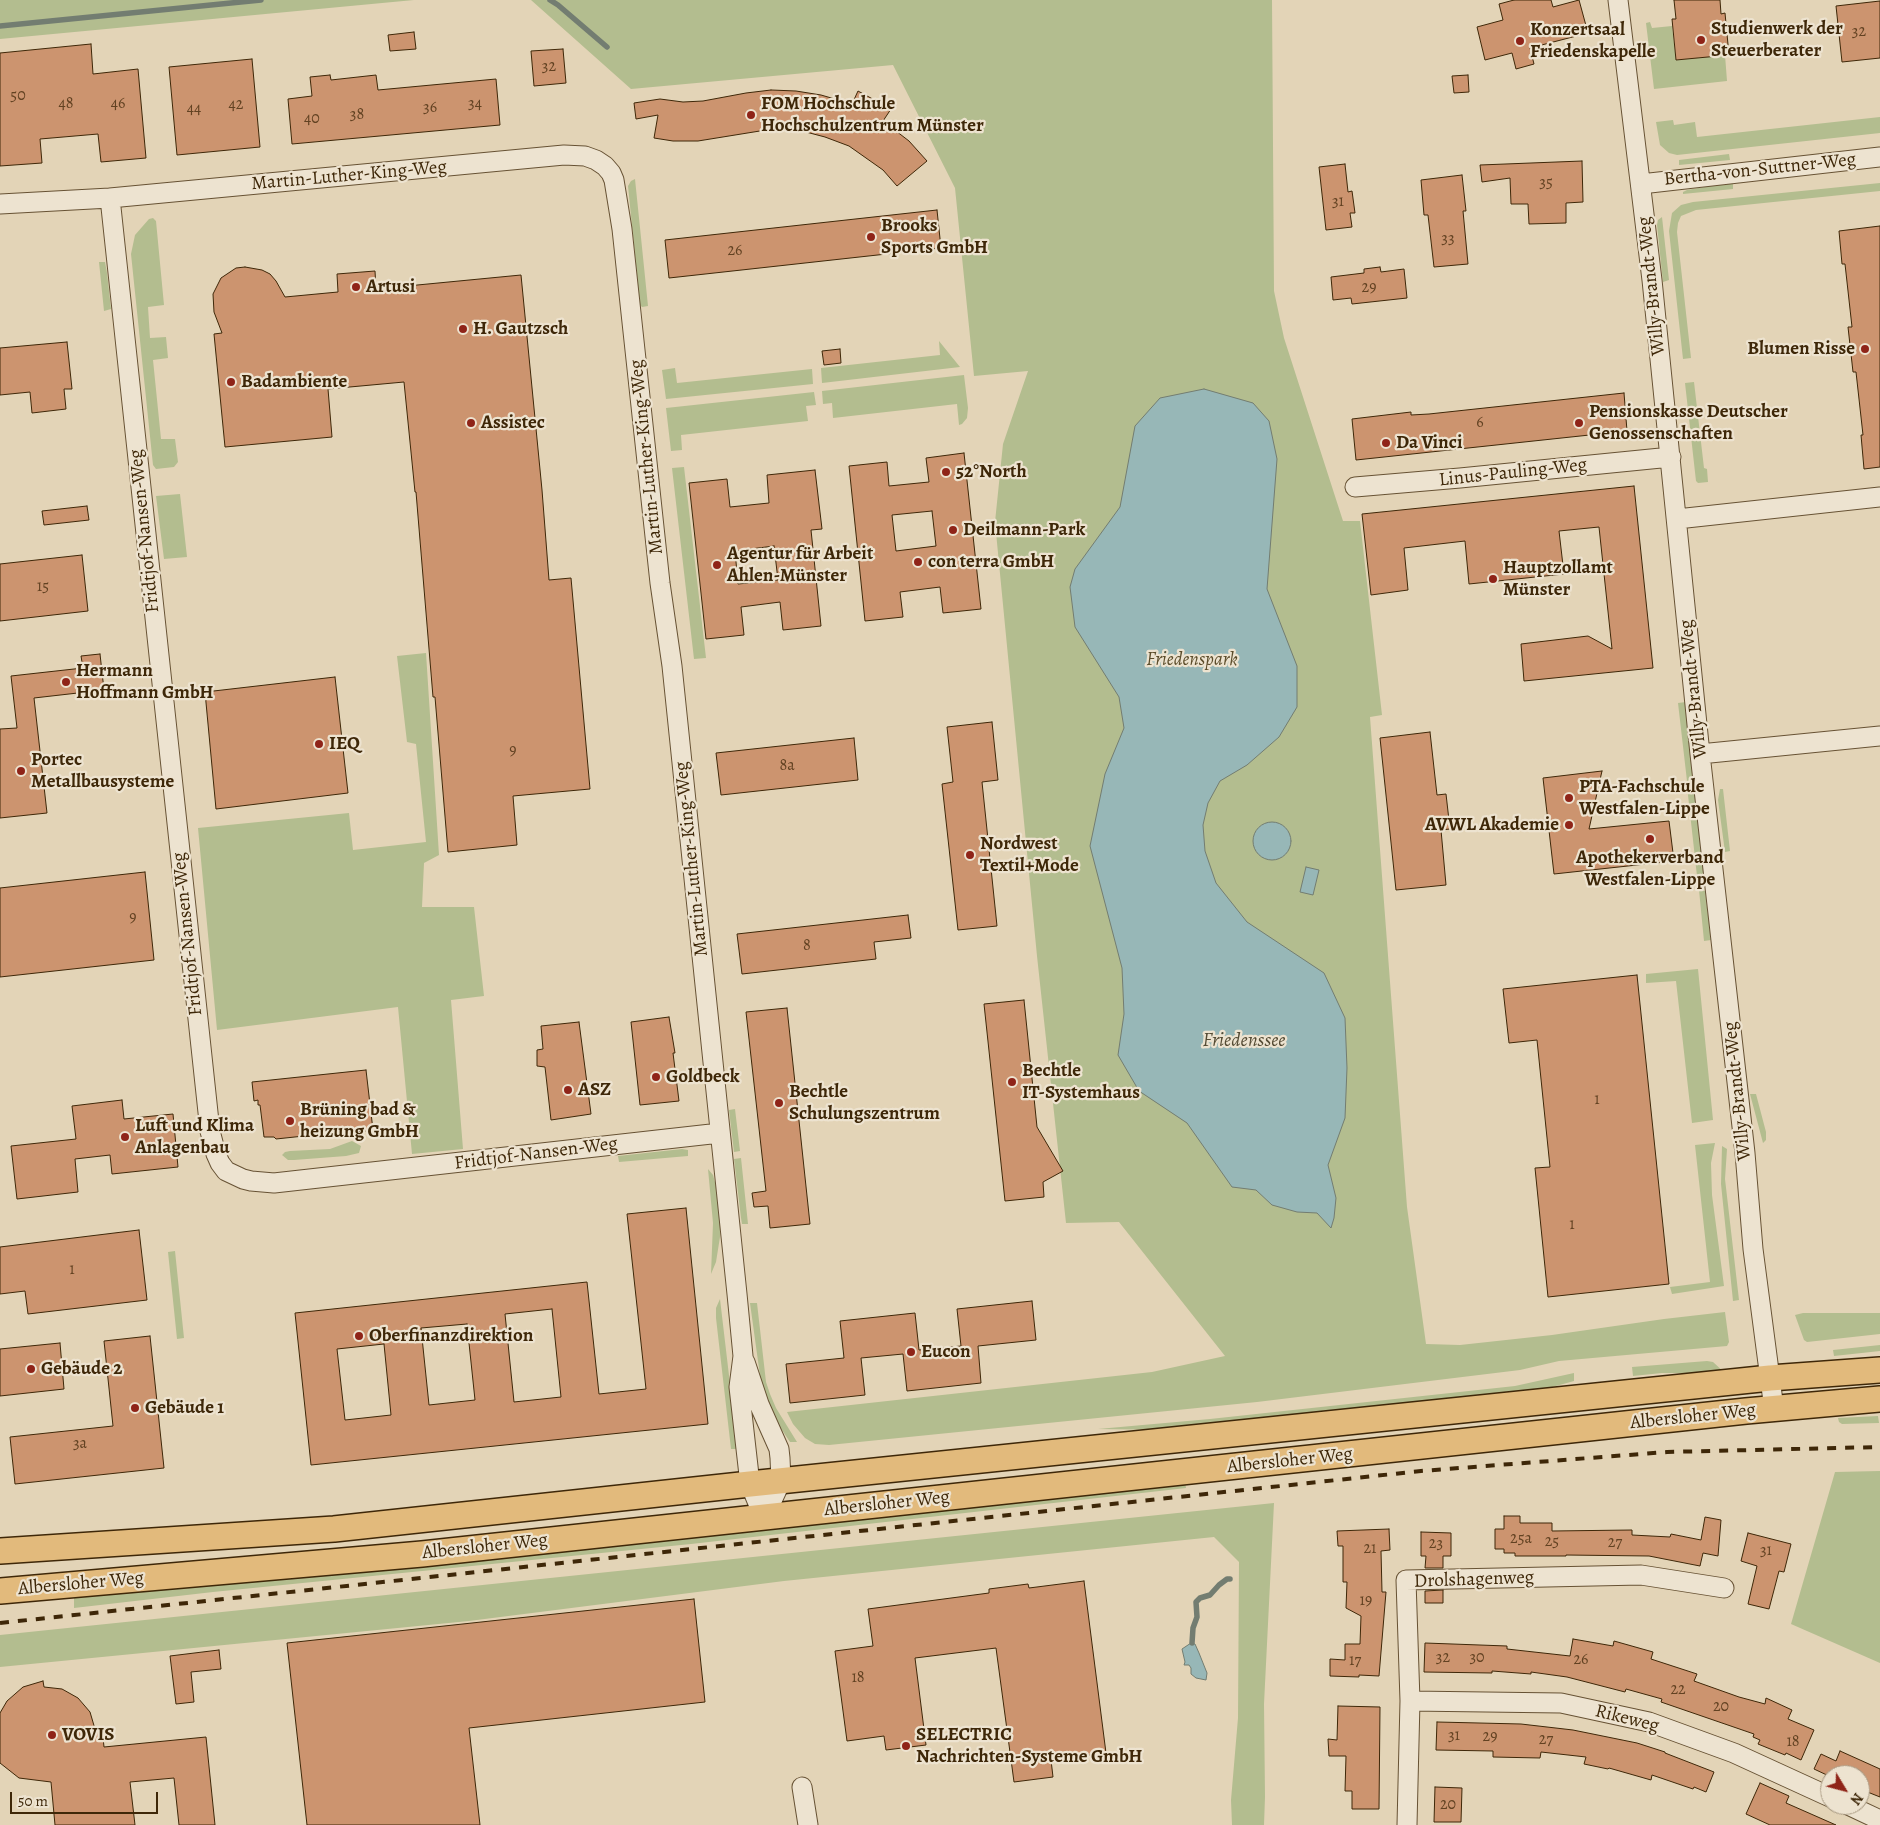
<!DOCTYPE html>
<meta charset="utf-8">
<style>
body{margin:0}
#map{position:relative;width:1880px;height:1825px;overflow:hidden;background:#e3d4b7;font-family:Alegreya,serif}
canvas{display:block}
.north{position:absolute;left:1820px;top:1765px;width:50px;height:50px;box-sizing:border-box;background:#ede3d0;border:1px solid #a79880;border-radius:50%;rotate:127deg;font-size:14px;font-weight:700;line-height:20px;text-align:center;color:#3e2708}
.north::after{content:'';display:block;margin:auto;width:18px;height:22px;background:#8f2418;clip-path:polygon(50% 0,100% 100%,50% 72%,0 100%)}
.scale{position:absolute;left:10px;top:1792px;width:148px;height:22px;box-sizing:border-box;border:2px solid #3e2708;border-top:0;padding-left:6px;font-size:15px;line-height:18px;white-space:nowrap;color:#3e2708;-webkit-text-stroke:4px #ede3d0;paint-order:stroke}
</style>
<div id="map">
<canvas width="1880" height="1825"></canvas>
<div class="north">N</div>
<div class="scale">50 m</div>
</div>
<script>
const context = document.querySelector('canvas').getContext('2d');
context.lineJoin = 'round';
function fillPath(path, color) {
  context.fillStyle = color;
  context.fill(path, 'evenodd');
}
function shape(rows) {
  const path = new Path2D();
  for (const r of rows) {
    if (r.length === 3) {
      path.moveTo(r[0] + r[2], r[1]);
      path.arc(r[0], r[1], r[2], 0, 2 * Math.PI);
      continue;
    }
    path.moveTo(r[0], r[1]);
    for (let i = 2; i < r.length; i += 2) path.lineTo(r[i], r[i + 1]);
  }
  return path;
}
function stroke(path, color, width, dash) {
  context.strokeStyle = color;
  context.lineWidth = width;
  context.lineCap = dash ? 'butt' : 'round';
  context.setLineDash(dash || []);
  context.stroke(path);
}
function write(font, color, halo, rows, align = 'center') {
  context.font = font + ' Alegreya,serif';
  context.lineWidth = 4.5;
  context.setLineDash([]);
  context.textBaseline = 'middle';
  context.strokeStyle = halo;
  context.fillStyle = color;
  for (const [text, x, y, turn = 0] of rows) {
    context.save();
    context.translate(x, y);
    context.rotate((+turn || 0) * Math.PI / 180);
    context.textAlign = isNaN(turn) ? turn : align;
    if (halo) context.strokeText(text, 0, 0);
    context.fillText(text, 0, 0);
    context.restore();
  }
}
fillPath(shape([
 [0,0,414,0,0,39],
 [531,0,1272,0,1274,291,1284,338,1343,521,1360,521,1382,715,1370,717,1407,1207,1426,1344,1460,1345,1552,1335,1664,1319,1725,1312,1729,1342,1727,1346,1559,1361,1520,1370,1257,1402,829,1445,815,1444,805,1438,793,1424,787,1412,1152,1372,1225,1356,1119,1222,1066,1223,1037,956,995,522,1003,444,1028,371,974,376,955,188,893,65,631,89],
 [1650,22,1652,28,1672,26,1676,60,1725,55,1727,81,1654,89,1646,23],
 [1880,117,1880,133,1677,155,1669,153,1660,145,1656,122,1673,120,1674,125,1695,122,1697,137],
 [1729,154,1730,160,1679,165,1679,160],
 [635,179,648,306,642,307,640,305,628,186,631,181],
 [1733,182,1733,189,1683,194,1683,192,1687,190],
 [1880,183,1880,191,1696,210,1681,216,1678,223,1677,232,1691,358,1683,359,1669,231,1672,213,1681,205,1693,202],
 [1662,217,1669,280,1663,282,1657,225,1658,220],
 [153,218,156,221,164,305,148,307,150,338,166,337,168,358,153,360,161,439,175,439,178,462,174,467,156,469,153,465,131,254,135,235,149,219],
 [99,262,105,262,107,273,111,309,104,311],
 [939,341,960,367,822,383,821,368,940,355],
 [675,368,677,383,812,369,813,384,666,399,662,370],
 [964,375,968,408,967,418,962,424,959,425,957,404,833,418,832,403,823,404,822,391],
 [1694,382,1704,468,1707,469,1708,482,1698,483,1696,481,1685,383],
 [814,392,816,405,806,406,808,421,681,435,682,450,671,451,666,408],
 [684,467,706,658,694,659,672,468],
 [180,494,187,557,164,559,156,496],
 [426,653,439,855,424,863,422,907,474,907,484,996,451,1000,463,1149,412,1154,398,1007,217,1030,198,828,349,813,353,850,426,842,416,744,407,742,397,656],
 [1686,702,1693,779,1687,781,1678,703],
 [1694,785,1704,873,1697,876,1687,786],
 [1720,789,1723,789,1730,851,1725,852,1718,800],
 [1699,890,1705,891,1711,940,1704,941],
 [1698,969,1713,1120,1692,1123,1676,981,1646,983,1646,974],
 [1750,1094,1756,1094,1766,1132,1766,1140,1763,1143],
 [735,1109,740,1151,734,1152,729,1110],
 [352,1141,361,1146,359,1153,346,1156,294,1160,288,1160,282,1155,285,1152,290,1151,330,1149],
 [1715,1143,1711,1163,1712,1195,1724,1286,1672,1294,1670,1287,1710,1282,1695,1145],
 [1722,1146,1727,1149,1725,1179,1739,1300,1733,1301,1721,1184],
 [682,1149,688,1150,688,1156,619,1162,618,1156],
 [741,1158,748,1224,742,1224,741,1218,734,1159],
 [708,1169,713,1175,718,1193,721,1219,720,1237,716,1262,711,1274,713,1223],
 [175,1251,184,1338,177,1339,168,1252],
 [720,1299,736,1435,737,1449,731,1449,716,1318,716,1308],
 [750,1303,757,1303,766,1382,770,1394,776,1408,797,1442,790,1442,778,1424,762,1390],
 [1803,1313,1880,1313,1880,1334,1807,1342,1804,1340,1795,1315],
 [1880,1345,1880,1351,1834,1356,1833,1350],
 [1707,1361,1713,1362,1725,1373,1662,1373,1633,1376,1632,1367],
 [1574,1373,1574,1381,1534,1392,1173,1430,1098,1429,1210,1419,1515,1386],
 [1878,1416,1879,1423,1842,1424,1839,1422,1838,1418],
 [1880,1471,1880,1663,1791,1624,1835,1472],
 [1185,1482,1186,1488,691,1544,213,1592,74,1608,74,1598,691,1538],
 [1274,1503,1264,1704,1265,1797,1264,1825,1232,1825,1231,1800,1238,1718,1239,1562,1214,1537,784,1581,469,1621,0,1667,0,1635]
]), '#b3bd8f');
const water = shape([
 [1204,389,1253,403,1269,421,1277,459,1267,589,1297,666,1297,707,1279,737,1247,765,1220,781,1208,803,1203,825,1205,851,1216,883,1247,922,1324,973,1345,1018,1347,1068,1345,1118,1328,1165,1336,1198,1334,1218,1331,1228,1317,1213,1297,1212,1272,1205,1256,1190,1232,1187,1187,1123,1139,1091,1118,1055,1124,1014,1122,968,1090,846,1105,774,1124,728,1119,697,1075,627,1070,587,1075,569,1120,507,1135,426,1160,398,1204,389],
 [1272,841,19],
 [1306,867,1319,870,1313,895,1300,892,1306,867],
 [1191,1643,1195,1644,1199,1653,1207,1673,1206,1680,1196,1678,1191,1674,1191,1668,1189,1665,1184,1665,1185,1662,1182,1649,1191,1643]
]);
fillPath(water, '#97b7b7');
stroke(water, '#737d71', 1);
stroke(shape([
 [550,0,558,5,607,47],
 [0,26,261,0],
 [1192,1643,1193,1628,1197,1617,1196,1602,1200,1598,1210,1595,1219,1585,1227,1579,1230,1579]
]), '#737d71', 5.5);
const building = shape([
 [1514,0,1551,0,1553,7,1579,0,1588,33,1530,48,1534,64,1516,69,1512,53,1485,60,1477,27,1503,20,1499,4,1514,0],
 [1674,0,1720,0,1721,14,1725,13,1729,55,1676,60,1672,19,1676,19,1674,0],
 [1880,1,1880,58,1842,62,1836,6,1880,1],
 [414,32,416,49,390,51,388,35,414,32],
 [91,44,93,74,138,69,146,158,101,162,98,134,40,139,42,163,0,166,0,53,91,44],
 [563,49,566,83,534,86,531,51,563,49],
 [252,59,260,147,177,155,169,67,252,59],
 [330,75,331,80,376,75,378,90,496,79,500,125,292,144,288,99,312,96,310,77,330,75],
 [1468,75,1469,92,1454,93,1452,76,1468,75],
 [771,90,796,91,821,95,852,104,858,91,891,109,883,121,909,141,927,161,897,186,883,170,849,146,825,137,806,132,786,129,766,130,698,141,673,141,654,138,658,115,636,119,634,103,660,99,683,102,703,101,746,93,771,90],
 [1582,161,1583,202,1566,203,1566,223,1529,224,1528,204,1511,204,1510,178,1482,182,1480,165,1582,161],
 [1345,164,1348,192,1352,191,1355,213,1350,213,1352,227,1326,230,1319,167,1345,164],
 [1462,175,1466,211,1463,211,1468,264,1434,267,1428,215,1424,215,1421,180,1462,175],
 [937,210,941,248,669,278,665,240,937,210],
 [1880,226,1880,467,1864,469,1861,435,1863,435,1856,372,1853,372,1848,327,1852,327,1845,264,1842,264,1839,231,1880,226],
 [245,267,262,270,270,274,276,281,285,297,338,292,337,274,375,271,376,289,521,275,542,490,549,580,571,578,590,789,513,796,517,845,448,852,435,697,433,697,416,492,415,492,404,382,328,389,332,437,225,447,214,334,222,333,214,312,213,294,221,278,236,268,245,267],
 [1380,267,1381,272,1404,269,1407,298,1352,304,1351,298,1333,300,1331,277,1364,273,1364,269,1380,267],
 [67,342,72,389,64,389,66,409,32,413,30,392,0,395,0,348,67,342],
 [840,349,841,363,824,365,822,351,840,349],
 [1624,393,1627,431,1356,460,1352,419,1411,412,1411,415,1429,414,1624,393],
 [964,453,981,609,943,613,940,587,900,592,903,617,865,621,849,466,887,462,889,486,929,482,926,458,964,453],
 [932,511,936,546,896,551,892,515,932,511],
 [815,470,822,529,811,530,821,626,783,630,780,602,741,607,744,635,706,639,689,483,727,479,730,507,769,503,767,475,815,470],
 [774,546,778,580,738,584,735,551,774,546],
 [1634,486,1653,668,1524,681,1521,644,1588,636,1612,649,1599,527,1559,531,1564,574,1469,584,1465,541,1404,548,1408,590,1371,595,1362,514,1634,486],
 [87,506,89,520,44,525,42,511,87,506],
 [82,555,88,611,0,621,0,564,82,555],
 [100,654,104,690,34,698,47,813,0,818,0,729,17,728,11,676,83,668,81,656,100,654],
 [335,677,348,793,216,809,205,692,335,677],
 [992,722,998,780,982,782,997,926,958,930,942,784,953,782,947,727,992,722],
 [1430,732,1437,795,1446,794,1450,829,1441,830,1446,885,1396,890,1380,738,1430,732],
 [854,738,858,780,721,795,716,753,854,738],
 [1602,771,1589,829,1669,821,1674,861,1554,874,1543,778,1602,771],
 [145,872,154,960,0,977,0,888,145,872],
 [908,915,911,938,874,942,876,959,742,974,737,934,908,915],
 [1637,975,1669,1284,1548,1297,1535,1168,1550,1167,1537,1040,1509,1043,1503,989,1637,975],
 [1024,1000,1037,1127,1063,1171,1043,1182,1044,1197,1005,1201,984,1004,1024,1000],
 [787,1008,810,1224,770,1228,768,1206,754,1207,752,1193,766,1191,746,1012,787,1008],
 [669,1017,675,1053,673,1053,679,1101,640,1105,631,1022,669,1017],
 [579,1022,591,1114,551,1120,545,1067,537,1066,537,1050,543,1049,541,1026,579,1022],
 [366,1070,373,1130,304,1138,304,1136,276,1139,274,1137,264,1137,260,1105,258,1105,258,1100,254,1101,252,1082,366,1070],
 [122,1100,124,1119,173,1114,178,1167,112,1174,110,1155,75,1159,78,1192,17,1199,11,1146,76,1139,72,1106,122,1100],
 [686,1208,708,1424,311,1465,295,1313,587,1282,599,1394,646,1389,627,1214,686,1208],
 [552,1309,561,1397,514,1402,505,1314,552,1309],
 [467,1324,475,1400,429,1405,421,1328,467,1324],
 [384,1344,391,1415,345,1420,337,1349,384,1344],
 [139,1230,147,1300,28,1314,25,1291,0,1294,0,1247,139,1230],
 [1032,1301,1036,1340,978,1346,981,1383,907,1391,903,1354,861,1358,865,1395,790,1403,786,1364,844,1358,840,1321,915,1313,919,1350,961,1346,957,1309,1032,1301],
 [150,1336,164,1468,15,1484,10,1437,113,1426,104,1341,150,1336],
 [60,1343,64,1389,0,1396,0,1349,60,1343],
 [1504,1516,1520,1516,1520,1523,1552,1523,1552,1531,1632,1530,1632,1535,1670,1537,1671,1534,1701,1540,1705,1517,1721,1520,1718,1556,1703,1553,1700,1566,1649,1556,1566,1555,1566,1556,1515,1556,1515,1553,1504,1553,1504,1549,1495,1549,1495,1529,1504,1529,1504,1516],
 [1389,1529,1390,1550,1381,1551,1382,1592,1386,1592,1379,1676,1359,1675,1359,1677,1330,1676,1330,1659,1345,1660,1345,1644,1360,1644,1361,1616,1346,1608,1347,1582,1343,1582,1343,1546,1338,1546,1337,1531,1389,1529],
 [1421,1532,1451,1533,1451,1556,1443,1556,1443,1568,1425,1568,1426,1556,1421,1556,1421,1532],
 [1748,1533,1791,1544,1784,1572,1779,1571,1769,1609,1748,1604,1757,1566,1741,1561,1748,1533],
 [1084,1581,1106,1753,1051,1760,1053,1777,1014,1782,996,1648,915,1658,926,1745,886,1750,884,1736,847,1741,835,1651,873,1646,868,1609,989,1593,989,1589,1028,1584,1029,1588,1084,1581],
 [1443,1590,1443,1603,1425,1603,1425,1591,1443,1590],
 [694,1599,705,1702,469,1728,480,1825,307,1825,287,1643,694,1599],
 [1573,1639,1613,1646,1614,1641,1653,1652,1651,1659,1697,1674,1694,1681,1739,1697,1765,1704,1766,1698,1792,1710,1788,1719,1814,1730,1801,1760,1786,1753,1785,1755,1758,1744,1760,1740,1753,1737,1754,1734,1661,1702,1662,1699,1626,1689,1625,1692,1567,1677,1531,1672,1531,1674,1492,1671,1492,1673,1424,1672,1425,1643,1507,1646,1507,1649,1570,1656,1573,1639],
 [219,1650,221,1669,191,1672,194,1702,176,1704,170,1656,219,1650],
 [43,1681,44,1687,62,1689,78,1698,90,1712,95,1729,102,1728,104,1747,206,1737,215,1825,179,1825,174,1778,130,1782,135,1825,55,1825,51,1782,19,1778,0,1763,0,1713,7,1701,23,1687,43,1681],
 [1338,1706,1380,1707,1379,1809,1352,1809,1352,1791,1345,1791,1346,1756,1329,1756,1328,1739,1337,1740,1338,1706],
 [1437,1722,1521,1724,1573,1730,1637,1743,1665,1752,1665,1753,1714,1772,1706,1792,1694,1787,1693,1789,1652,1775,1651,1780,1609,1768,1608,1769,1584,1764,1586,1757,1541,1752,1540,1758,1493,1757,1493,1751,1436,1750,1437,1722],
 [1840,1751,1880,1769,1880,1797,1860,1789,1860,1775,1829,1776,1814,1769,1821,1754,1836,1761,1840,1751],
 [1760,1783,1789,1796,1786,1803,1836,1825,1770,1825,1746,1814,1760,1783],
 [1435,1787,1462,1788,1461,1822,1434,1822,1435,1787]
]);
fillPath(building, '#cc946f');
stroke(building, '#3e2708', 1);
const minor = shape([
 [1618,0,1652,280,1700,754,1745,1153,1753,1249,1774,1409],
 [1641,184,1880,157],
 [110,198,210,1131,216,1154,220,1163,226,1171,243,1179,251,1181,274,1183,720,1133],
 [0,204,110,198,564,155,585,156,596,160,605,166,611,173,614,180,622,229,660,583,672,666,737,1294,743,1356,739,1387,750,1484,764,1518],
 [1355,487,1460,478,1671,457],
 [1677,519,1880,497],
 [1700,754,1880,736],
 [745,1362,759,1404,779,1449,780,1458,781,1481,764,1518],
 [1410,1701,1561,1703,1649,1722,1734,1753,1830,1797],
 [802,1787,808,1825],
 [1848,1805,1880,1820],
 [1407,1825,1410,1701,1406,1580,1641,1575,1724,1588]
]);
const major = shape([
 [0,1551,334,1529,750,1484,1770,1378,1880,1370],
 [0,1591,422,1554,1746,1411,1880,1399]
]);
stroke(minor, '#675234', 21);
stroke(major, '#3e2708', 28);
stroke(minor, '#ede3d0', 19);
stroke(major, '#e2ba7c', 25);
stroke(shape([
 [0,1623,1421,1471,1667,1452,1880,1447]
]), '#3e2708', 4, [9, 9]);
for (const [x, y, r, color] of [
 [1701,40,5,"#8f2418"],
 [1520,41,5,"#8f2418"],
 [751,115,5,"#8f2418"],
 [871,237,5,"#8f2418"],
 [356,287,5,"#8f2418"],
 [463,329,5,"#8f2418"],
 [1865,349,5,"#8f2418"],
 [231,382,5,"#8f2418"],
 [471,423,5,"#8f2418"],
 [1579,423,5,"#8f2418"],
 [1386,443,5,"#8f2418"],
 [946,472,5,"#8f2418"],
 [953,530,5,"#8f2418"],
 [918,562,5,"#8f2418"],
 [717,565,5,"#8f2418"],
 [1493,579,5,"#8f2418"],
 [66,682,5,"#8f2418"],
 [319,744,5,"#8f2418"],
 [21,771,5,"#8f2418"],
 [1569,798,5,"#8f2418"],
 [1569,825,5,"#8f2418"],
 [1650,839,5,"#8f2418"],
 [970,855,5,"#8f2418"],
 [656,1077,5,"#8f2418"],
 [1012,1082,5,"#8f2418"],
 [568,1090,5,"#8f2418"],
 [779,1103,5,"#8f2418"],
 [290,1121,5,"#8f2418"],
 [125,1137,5,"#8f2418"],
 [359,1336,5,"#8f2418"],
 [911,1352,5,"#8f2418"],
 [31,1369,5,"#8f2418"],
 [135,1408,5,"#8f2418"],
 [52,1735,5,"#8f2418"],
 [906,1746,5,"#8f2418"]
]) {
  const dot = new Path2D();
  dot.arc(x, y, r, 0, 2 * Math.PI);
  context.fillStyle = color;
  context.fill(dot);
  stroke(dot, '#ede3d0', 2);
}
write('16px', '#624222', null, [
 ["32",1859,32],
 ["32",549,67],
 ["50",18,96],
 ["48",66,104],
 ["46",118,104],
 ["34",475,104],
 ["42",236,105],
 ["36",430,108],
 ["44",194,109],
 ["38",357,115],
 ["40",312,119],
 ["35",1546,183],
 ["31",1338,202],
 ["33",1448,239],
 ["26",735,251],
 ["29",1369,288],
 ["6",1480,423],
 ["15",43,587],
 ["9",513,751],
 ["8a",787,766],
 ["9",133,918],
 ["8",807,946],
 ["1",1597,1100],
 ["1",1572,1225],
 ["1",72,1270],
 ["3a",80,1444],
 ["25a",1521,1539],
 ["25",1552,1542],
 ["27",1615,1543],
 ["23",1436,1544],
 ["21",1370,1549],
 ["31",1766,1551],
 ["19",1366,1601],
 ["32",1443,1658],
 ["30",1477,1658],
 ["26",1581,1660],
 ["17",1355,1661],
 ["18",858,1678],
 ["22",1678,1690],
 ["20",1721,1707],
 ["31",1454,1736],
 ["29",1490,1737],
 ["27",1546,1740],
 ["18",1793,1742],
 ["20",1448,1805]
]);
write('bold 19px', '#3e2708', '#ede3d0', [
 ["Studienwerk der",1711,29],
 ["Steuerberater",1711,51],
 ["Konzertsaal",1530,30],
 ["Friedenskapelle",1530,52],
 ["FOM Hochschule",761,104],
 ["Hochschulzentrum Münster",761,126],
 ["Brooks",881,226],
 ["Sports GmbH",881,248],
 ["Artusi",366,287],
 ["H. Gautzsch",473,329],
 ["Blumen Risse",1855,349,"right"],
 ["Badambiente",241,382],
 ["Pensionskasse Deutscher",1589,412],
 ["Genossenschaften",1589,434],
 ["Assistec",481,423],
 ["Da Vinci",1396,443],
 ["52°North",956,472],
 ["Deilmann-Park",963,530],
 ["Agentur für Arbeit",727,554],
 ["Ahlen-Münster",727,576],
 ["con terra GmbH",928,562],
 ["Hauptzollamt",1503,568],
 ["Münster",1503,590],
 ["Hermann",76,671],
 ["Hoffmann GmbH",76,693],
 ["IEQ",329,744],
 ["Portec",31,760],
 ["Metallbausysteme",31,782],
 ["PTA-Fachschule",1579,787],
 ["Westfalen-Lippe",1579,809],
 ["AVWL Akademie",1559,825,"right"],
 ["Nordwest",980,844],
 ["Textil+Mode",980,866],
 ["Apothekerverband",1650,858,"center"],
 ["Westfalen-Lippe",1650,880,"center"],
 ["Bechtle",1022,1071],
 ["IT-Systemhaus",1022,1093],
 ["Goldbeck",666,1077],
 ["ASZ",578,1090],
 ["Bechtle",789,1092],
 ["Schulungszentrum",789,1114],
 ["Brüning bad &",300,1110],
 ["heizung GmbH",300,1132],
 ["Luft und Klima",135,1126],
 ["Anlagenbau",135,1148],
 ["Oberfinanzdirektion",369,1336],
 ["Eucon",921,1352],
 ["Gebäude 2",41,1369],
 ["Gebäude 1",145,1408],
 ["VOVIS",62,1735],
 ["SELECTRIC",916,1735],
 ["Nachrichten-Systeme GmbH",916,1757]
], 'left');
write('19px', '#3e2708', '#ede3d0', [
 ["Bertha-von-Suttner-Weg",1760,170,-6],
 ["Martin-Luther-King-Weg",349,176,-5],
 ["Willy-Brandt-Weg",1652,286,-96],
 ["Martin-Luther-King-Weg",647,457,-96],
 ["Linus-Pauling-Weg",1513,473,-6],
 ["Fridtjof-Nansen-Weg",145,531,-96],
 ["Willy-Brandt-Weg",1694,689,-96],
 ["Martin-Luther-King-Weg",692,859,-96],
 ["Fridtjof-Nansen-Weg",188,934,-96],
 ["Willy-Brandt-Weg",1738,1091,-96],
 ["Fridtjof-Nansen-Weg",536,1154,-7],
 ["Albersloher Weg",1693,1417,-6],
 ["Albersloher Weg",1290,1461,-6],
 ["Albersloher Weg",887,1504,-6],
 ["Albersloher Weg",485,1547,-6],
 ["Drolshagenweg",1474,1580,-2],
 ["Albersloher Weg",81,1584,-5],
 ["Rikeweg",1627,1719,14]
]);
write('italic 19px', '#5b4c2a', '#ede3d0', [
 ["Friedenspark",1192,660]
]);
write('italic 20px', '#544b34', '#ede3d0', [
 ["Friedenssee",1244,1041]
]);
</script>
